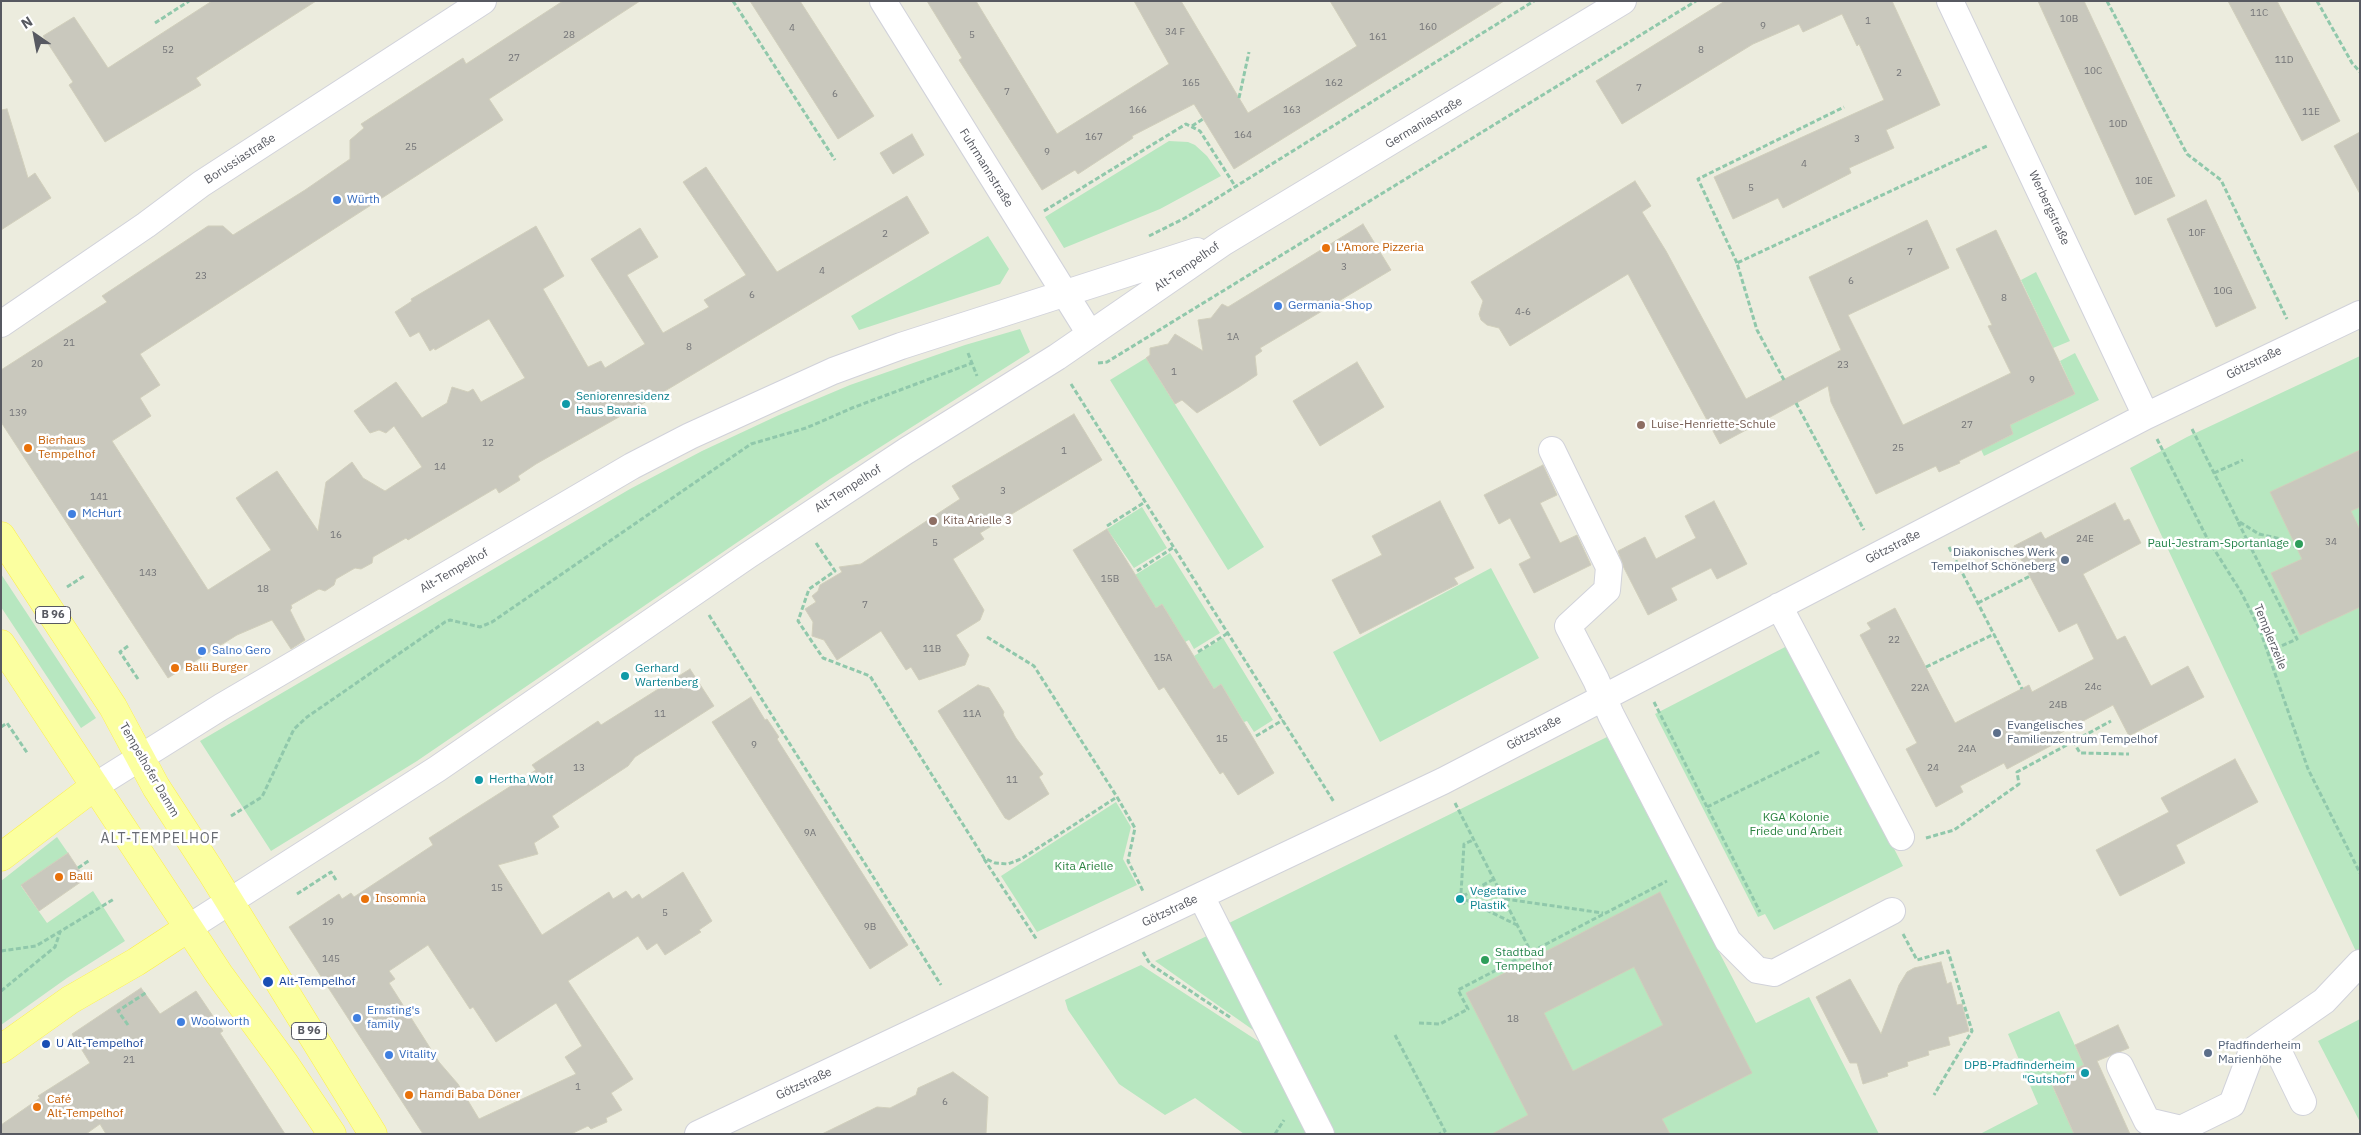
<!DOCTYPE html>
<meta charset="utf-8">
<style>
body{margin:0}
#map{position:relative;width:2361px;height:1135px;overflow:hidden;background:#ececde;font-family:"IBM Plex Sans",sans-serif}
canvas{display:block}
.frame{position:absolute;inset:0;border:2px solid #575961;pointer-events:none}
.north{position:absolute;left:10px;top:10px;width:50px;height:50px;-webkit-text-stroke:4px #fff;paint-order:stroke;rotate:327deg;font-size:14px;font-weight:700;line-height:20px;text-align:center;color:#575961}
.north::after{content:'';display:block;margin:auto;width:18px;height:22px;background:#575961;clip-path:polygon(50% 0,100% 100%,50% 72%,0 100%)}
</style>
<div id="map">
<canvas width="2361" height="1135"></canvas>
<div class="frame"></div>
<div class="north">N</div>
</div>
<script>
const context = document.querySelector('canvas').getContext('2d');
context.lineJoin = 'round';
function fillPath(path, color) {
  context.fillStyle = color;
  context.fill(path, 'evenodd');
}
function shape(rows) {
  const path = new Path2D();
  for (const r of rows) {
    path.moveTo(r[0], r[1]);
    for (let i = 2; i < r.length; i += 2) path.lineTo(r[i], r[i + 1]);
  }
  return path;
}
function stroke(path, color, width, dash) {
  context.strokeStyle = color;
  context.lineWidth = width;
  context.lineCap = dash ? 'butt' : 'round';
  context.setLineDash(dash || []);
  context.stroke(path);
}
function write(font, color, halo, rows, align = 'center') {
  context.font = font + ' "IBM Plex Sans",sans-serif';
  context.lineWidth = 5;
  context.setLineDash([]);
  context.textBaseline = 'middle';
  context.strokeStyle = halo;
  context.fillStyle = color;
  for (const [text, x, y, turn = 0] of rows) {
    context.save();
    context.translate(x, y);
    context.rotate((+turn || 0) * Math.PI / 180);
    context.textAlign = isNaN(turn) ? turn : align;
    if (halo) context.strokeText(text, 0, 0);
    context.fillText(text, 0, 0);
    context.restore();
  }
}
fillPath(shape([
 [1169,141,1188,142,1195,145,1207,156,1221,176,1160,209,1064,248,1045,217],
 [988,236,1009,269,1000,284,859,330,851,316],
 [2036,272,2070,341,2053,348,2021,280],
 [1020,329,1030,352,830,479,417,761,271,851,200,741,630,489,702,451,779,415,850,385,965,345],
 [2075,353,2099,400,1984,456,1978,443,1994,443,2013,434,2010,425,2075,394,2060,361],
 [2360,356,2360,960,2130,468,2187,437],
 [1146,358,1264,547,1228,570,1110,380],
 [1142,507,1167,548,1134,568,1107,529],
 [1170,553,1220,633,1194,649,1189,640,1185,642,1162,604,1156,608,1135,575],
 [1491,568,1539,658,1380,742,1333,652],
 [1,574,96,718,81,728,1,607],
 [1223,638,1273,720,1254,732,1247,721,1244,722,1221,684,1214,689,1194,656],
 [1789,645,1903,866,1774,930,1765,914,1758,917,1655,714],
 [1607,737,1756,1023,1809,997,1879,1134,1332,1134,1229,923],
 [1116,802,1131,827,1123,859,1137,885,1037,932,1001,876],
 [57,837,68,853,21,886,47,923,93,891,125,941,67,978,1,1025,1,881],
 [1211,934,1256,1032,1155,961],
 [1141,965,1264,1045,1308,1134,1244,1134,1195,1098,1165,1115,1119,1084,1068,1010,1065,1000],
 [2059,1011,2084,1065,2050,1081,2074,1134,1980,1134,2038,1104,2008,1034],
 [2360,1019,2360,1122,2318,1041]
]), '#b7e7c0');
const building = shape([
 [212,1,316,1,196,78,201,85,105,142,69,85,73,82,43,36,74,17,108,68,212,1],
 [563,1,640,1,489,99,503,120,140,354,160,385,140,398,151,416,112,441,208,590,271,550,236,498,277,471,318,531,326,482,352,462,363,478,385,491,422,467,394,426,386,433,379,430,370,433,354,411,396,382,422,418,447,403,452,387,468,392,473,389,481,402,525,378,489,319,435,350,434,348,430,351,419,332,410,337,395,312,412,301,411,299,536,226,564,276,543,289,588,367,601,361,605,368,645,344,591,259,640,228,658,257,627,275,663,333,709,307,704,300,746,275,683,182,706,167,777,272,907,196,929,233,670,388,536,464,518,476,520,480,499,493,496,488,408,540,406,538,373,557,372,563,361,569,355,568,336,579,334,585,325,591,319,589,291,605,292,608,290,610,305,640,291,649,272,620,237,635,168,678,1,422,1,370,107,302,102,296,208,226,223,226,233,235,305,190,350,159,350,140,364,128,361,124,463,58,466,64,563,1],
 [750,1,800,1,874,116,838,139,750,1],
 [927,1,976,1,1057,134,1169,64,1134,1,1181,1,1248,113,1357,46,1330,1,1504,1,1234,169,1194,104,1132,136,1133,138,1078,174,1075,170,1042,190,959,60,962,58,927,1],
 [1725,1,1892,1,1940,105,1886,130,1894,148,1849,168,1851,173,1783,208,1778,198,1733,219,1714,177,1884,100,1859,44,1857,46,1842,14,1803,32,1799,24,1753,44,1622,124,1596,81,1725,1],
 [2038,1,2084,1,2175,196,2135,215,2038,1],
 [2228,1,2277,1,2340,121,2302,141,2228,1],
 [7,109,28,178,35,173,51,198,1,230,1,110,7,109],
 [2360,132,2360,194,2334,146,2360,132],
 [912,134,924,155,893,174,880,153,912,134],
 [1635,181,1651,206,1642,212,1666,251,1746,399,1841,350,1809,277,1927,220,1949,268,1848,315,1903,425,2011,373,1988,326,1992,325,1956,249,1996,230,2075,394,2010,425,2013,434,1959,461,1960,463,1939,472,1936,466,1876,494,1831,402,1828,386,1720,444,1628,274,1510,346,1499,328,1487,325,1481,320,1479,314,1483,301,1471,282,1635,181],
 [2206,200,2256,308,2216,327,2167,219,2206,200],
 [1363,224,1391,270,1260,348,1262,351,1255,356,1257,375,1239,387,1197,413,1182,400,1175,404,1146,358,1150,355,1150,348,1168,344,1175,334,1203,351,1198,320,1211,318,1222,304,1228,307,1363,224],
 [1357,362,1384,407,1320,446,1293,401,1357,362],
 [1074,414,1102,460,980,533,984,539,953,559,984,610,980,620,956,635,969,655,965,665,919,680,911,667,906,670,881,631,837,660,824,640,812,636,813,622,805,609,816,602,812,596,818,591,820,585,842,572,839,567,861,564,960,499,952,486,1074,414],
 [2360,450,2360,507,2351,511,2360,530,2360,607,2300,635,2271,573,2302,559,2270,492,2360,450],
 [1543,465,1557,495,1540,503,1560,543,1577,535,1591,565,1534,593,1519,564,1531,558,1510,518,1499,524,1484,495,1543,465],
 [1440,501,1474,568,1454,578,1458,584,1360,634,1332,580,1382,555,1372,536,1440,501],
 [1714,501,1747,564,1717,579,1711,568,1671,588,1677,600,1648,615,1624,568,1618,551,1645,537,1656,559,1696,538,1685,516,1714,501],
 [2115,503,2124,521,2129,519,2141,543,2083,574,2117,640,2125,636,2151,686,2188,666,2204,697,2129,736,2113,705,2055,736,2058,742,2007,769,2004,763,1960,786,1963,792,1936,807,1906,749,1917,743,1860,635,1871,629,1867,623,1895,608,1955,723,2029,685,2032,692,2094,659,2077,623,2059,632,2014,546,2041,532,2045,539,2115,503],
 [1107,529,1156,608,1162,604,1214,689,1221,684,1274,773,1238,795,1223,772,1220,774,1164,687,1159,690,1073,550,1107,529],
 [690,669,714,706,635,757,628,766,552,816,559,827,534,843,538,854,498,865,542,935,609,892,613,899,626,891,632,899,639,894,642,899,683,872,712,921,699,930,701,932,665,955,657,943,647,950,638,936,568,981,633,1079,611,1093,622,1110,606,1118,607,1122,591,1129,588,1126,571,1134,423,1134,289,927,339,894,342,899,351,893,354,897,433,845,429,838,536,770,532,765,598,721,601,725,690,669],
 [428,945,470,1009,473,1007,496,1042,556,1003,582,1046,565,1057,576,1074,479,1119,458,1084,439,1062,389,983,395,979,389,971,428,945],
 [978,685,989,688,1004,712,1003,715,1016,738,1043,774,1039,777,1049,794,1009,820,1005,818,938,711,978,685],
 [751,697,765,720,767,719,779,737,777,739,908,945,870,969,712,722,751,697],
 [2235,759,2258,802,2176,845,2185,863,2120,896,2096,850,2169,812,2161,798,2235,759],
 [68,853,85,879,39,911,21,885,68,853],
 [1660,892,1752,1073,1662,1119,1670,1134,1492,1134,1528,1115,1466,993,1660,892],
 [1634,967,1663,1025,1573,1071,1544,1013,1634,967],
 [1941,962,1947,984,1951,982,1957,1005,1962,1004,1969,1031,1948,1037,1950,1045,1928,1051,1929,1055,1907,1062,1908,1066,1887,1073,1888,1076,1863,1084,1857,1063,1850,1063,1816,997,1850,979,1881,1034,1899,985,1907,972,1914,968,1941,962],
 [141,988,160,1014,196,991,223,1031,220,1033,285,1134,106,1134,100,1124,86,1134,1,1134,1,1125,40,1098,38,1096,90,1063,72,1034,141,988],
 [2118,1025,2129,1048,2097,1061,2130,1134,2074,1134,2050,1080,2084,1065,2075,1045,2118,1025],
 [953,1072,988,1097,986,1134,822,1134,877,1107,890,1108,916,1095,918,1088,953,1072]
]);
fillPath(building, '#c9c8bd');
stroke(building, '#d1cfbc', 1);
const minor = shape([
 [883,1,1090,334],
 [1950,1,2146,416],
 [1,324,146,225,201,184,483,1],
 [1552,450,1609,567,1607,590,1568,626,1596,680,1611,715,1728,941,1757,970,1774,973,1892,911],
 [1779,606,1901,837],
 [95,786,221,707,632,466,690,436,833,371,901,346,1197,251],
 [1201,896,1321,1134],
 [188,928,437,769,747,556,906,451,1057,357,1224,242,1623,1],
 [2272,1038,2303,1102],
 [2120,1066,2147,1121,2181,1129,2232,1104,2252,1051,2324,1001,2360,963],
 [698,1134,1443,781,2146,416,2360,314]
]);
const major = shape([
 [1,536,113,707,156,787,210,870,373,1134],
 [1,644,219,974,285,1064,332,1134],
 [1,857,95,786],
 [1,1049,70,1000,136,962,188,928]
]);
stroke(minor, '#d1d2da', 28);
stroke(major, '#feef45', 29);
stroke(shape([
 [733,1,835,160],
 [2107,1,2187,154,2221,180,2287,319],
 [2317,1,2352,63,2360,72],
 [155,23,189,1],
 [1239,98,1249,52],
 [1192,126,1203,119],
 [1044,211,1186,124,1200,131,1235,186],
 [1149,236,1185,218,1534,1],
 [1737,263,1698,179,1844,107],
 [968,353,977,376],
 [1098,363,1107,362,1696,1],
 [1784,380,1757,330,1737,263,1987,146],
 [1071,384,1334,802],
 [1796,403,1864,530],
 [2192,429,2238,521,2259,534,2281,539,2290,546,2303,546],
 [2157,439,2207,538,2241,592,2260,630,2308,769,2360,873],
 [2214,473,2243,460],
 [2238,522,2297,639,2268,652],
 [1107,526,1145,502],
 [816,543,835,571,809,589,798,621,823,658,870,676,984,858,995,863,1008,864,1021,859,1117,797,1135,828,1128,861,1143,891],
 [1949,547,2022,689],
 [1137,571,1174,547],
 [67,587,84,576],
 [1978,603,2030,576],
 [709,615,941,985],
 [987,637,1034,666,1117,797],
 [128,646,120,652,138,679],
 [1198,652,1228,633],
 [1926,667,1994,634],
 [1654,702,1760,912],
 [1,727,7,723,28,754],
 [1256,736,1283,720],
 [2073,741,2080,753,2129,754],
 [1455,803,1534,958],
 [1707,807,1821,751],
 [231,816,262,797,294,729,307,717,445,622,450,620,480,627,492,622,751,444,806,428,852,408,972,363],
 [1926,838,1954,830,2019,784,2017,772,2111,721],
 [984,859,1037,940],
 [78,868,90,860],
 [1461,893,1464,844,1473,840],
 [297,894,331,872,336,880],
 [1465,895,1464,903,1457,903,1455,900,1458,894,1465,895,1494,879],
 [1505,899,1603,913],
 [1466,900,1517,925],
 [1903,934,1917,960,1948,951,1972,1031,1934,1095],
 [1,951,36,946,114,899],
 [1143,952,1150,964,1231,1018],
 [1,991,55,947,60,932],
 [1419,1023,1440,1024,1468,1009,1458,990,1667,881],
 [128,1025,118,1011,147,992],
 [1395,1035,1445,1131,1439,1134],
 [1275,1134,1284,1120]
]), '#90c8ab', 3, [5, 2.5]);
stroke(minor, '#fff', 26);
stroke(major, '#fbffa0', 28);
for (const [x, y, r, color] of [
 [337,200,5,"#3f7fe0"],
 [1326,248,5,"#e8710a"],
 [1278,306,5,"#3f7fe0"],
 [566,404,5,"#0f9aa8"],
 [1641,425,5,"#8d6e63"],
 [28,448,5,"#e8710a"],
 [72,514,5,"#3f7fe0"],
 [933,521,5,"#8d6e63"],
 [2299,544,5,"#2e9e5b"],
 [2065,560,5,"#5c6f8a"],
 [202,651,5,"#3f7fe0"],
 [175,668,5,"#e8710a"],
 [625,676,5,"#0f9aa8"],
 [1997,733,5,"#5c6f8a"],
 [479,780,5,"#0f9aa8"],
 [59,877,5,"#e8710a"],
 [365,899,5,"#e8710a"],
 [1460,899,5,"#0f9aa8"],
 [1485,960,5,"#2e9e5b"],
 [268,982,6,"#1a4fb4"],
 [357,1018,5,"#3f7fe0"],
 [181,1022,5,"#3f7fe0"],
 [46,1044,5,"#1a4fb4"],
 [2208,1053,5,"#5c6f8a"],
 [389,1055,5,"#3f7fe0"],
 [2085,1073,5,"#0f9aa8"],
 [409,1095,5,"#e8710a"],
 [37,1107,5,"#e8710a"]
]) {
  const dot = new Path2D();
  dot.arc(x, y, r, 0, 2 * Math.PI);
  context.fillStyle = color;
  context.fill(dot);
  stroke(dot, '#fff', 2);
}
write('10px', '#747578', null, [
 ["11C",2259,13],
 ["10B",2069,19],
 ["1",1868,21],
 ["9",1763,26],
 ["160",1428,27],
 ["4",792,28],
 ["34 F",1175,32],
 ["28",569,35],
 ["5",972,35],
 ["161",1378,37],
 ["52",168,50],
 ["8",1701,50],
 ["27",514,58],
 ["11D",2284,60],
 ["10C",2093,71],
 ["2",1899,73],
 ["165",1191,83],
 ["162",1334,83],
 ["7",1639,88],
 ["7",1007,92],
 ["6",835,94],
 ["166",1138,110],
 ["163",1292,110],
 ["11E",2311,112],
 ["10D",2118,124],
 ["164",1243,135],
 ["167",1094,137],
 ["3",1857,139],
 ["25",411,147],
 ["9",1047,152],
 ["4",1804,164],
 ["10E",2144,181],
 ["5",1751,188],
 ["10F",2197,233],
 ["2",885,234],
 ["7",1910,252],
 ["3",1344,267],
 ["4",822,271],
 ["23",201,276],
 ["6",1851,281],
 ["10G",2223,291],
 ["6",752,295],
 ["8",2004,298],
 ["4-6",1523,312],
 ["1A",1233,337],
 ["21",69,343],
 ["8",689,347],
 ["20",37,364],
 ["23",1843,365],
 ["1",1174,372],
 ["9",2032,380],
 ["139",18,413],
 ["27",1967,425],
 ["12",488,443],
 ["25",1898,448],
 ["1",1064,451],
 ["14",440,467],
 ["3",1003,491],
 ["141",99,497],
 ["16",336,535],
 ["24E",2085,539],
 ["34",2331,542],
 ["5",935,543],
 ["143",148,573],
 ["15B",1110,579],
 ["18",263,589],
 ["7",865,605],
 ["22",1894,640],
 ["11B",932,649],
 ["15A",1163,658],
 ["24c",2093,687],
 ["22A",1920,688],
 ["24B",2058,705],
 ["11",660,714],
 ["11A",972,714],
 ["15",1222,739],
 ["9",754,745],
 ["24A",1967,749],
 ["13",579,768],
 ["24",1933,768],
 ["11",1012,780],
 ["9A",810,833],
 ["15",497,888],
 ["5",665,913],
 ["19",328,922],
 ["9B",870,927],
 ["145",331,959],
 ["18",1513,1019],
 ["21",129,1060],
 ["1",578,1087],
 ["6",945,1102]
]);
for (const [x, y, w] of [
 [53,615,35],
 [309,1031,35]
]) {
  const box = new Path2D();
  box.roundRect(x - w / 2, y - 8.5, w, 17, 4);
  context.fillStyle = '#fff';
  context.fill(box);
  stroke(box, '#575961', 1);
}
write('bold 11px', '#575961', null, [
 ["B 96",53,615],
 ["B 96",309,1031]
]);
write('12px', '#575961', '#fff', [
 ["Germaniastraße",1424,123,-31],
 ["Borussiastraße",240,159,-33],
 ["Fuhrmannstraße",986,168,58],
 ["Werbergstraße",2049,208,65],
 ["Alt-Tempelhof",1187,267,-35],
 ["Götzstraße",2254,363,-26],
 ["Alt-Tempelhof",848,489,-33],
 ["Götzstraße",1893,547,-27],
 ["Alt-Tempelhof",454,571,-30],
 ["Templerzeile",2270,637,68],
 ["Götzstraße",1534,733,-28],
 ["Tempelhofer Damm",149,770,60],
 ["Götzstraße",1170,911,-25],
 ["Götzstraße",804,1084,-25]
]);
write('12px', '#366cbe', '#fff', [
 ["Würth",347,200],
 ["Germania-Shop",1288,306],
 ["McHurt",82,514],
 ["Salno Gero",212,651],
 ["Ernsting's",367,1011],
 ["family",367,1025],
 ["Woolworth",191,1022],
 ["Vitality",399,1055]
], 'left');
write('12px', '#c56008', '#fff', [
 ["L'Amore Pizzeria",1336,248],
 ["Bierhaus",38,441],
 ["Tempelhof",38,455],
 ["Balli Burger",185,668],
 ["Balli",69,877],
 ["Insomnia",375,899],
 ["Hamdi Baba Döner",419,1095],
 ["Café",47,1100],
 ["Alt-Tempelhof",47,1114]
], 'left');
write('12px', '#0d838f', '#fff', [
 ["Seniorenresidenz",576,397],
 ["Haus Bavaria",576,411],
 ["Gerhard",635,669],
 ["Wartenberg",635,683],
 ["Hertha Wolf",489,780],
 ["Vegetative",1470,892],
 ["Plastik",1470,906],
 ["DPB-Pfadfinderheim",2075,1066,"right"],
 ["\"Gutshof\"",2075,1080,"right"]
], 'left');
write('12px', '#785e54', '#fff', [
 ["Luise-Henriette-Schule",1651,425],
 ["Kita Arielle 3",943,521]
], 'left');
write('12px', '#27864d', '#fff', [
 ["Paul-Jestram-Sportanlage",2289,544],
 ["Stadtbad",1495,953,"left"],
 ["Tempelhof",1495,967,"left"]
], 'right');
write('12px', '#4e5e75', '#fff', [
 ["Diakonisches Werk",2055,553,"right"],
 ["Tempelhof Schöneberg",2055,567,"right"],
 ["Evangelisches",2007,726],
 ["Familienzentrum Tempelhof",2007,740],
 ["Pfadfinderheim",2218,1046],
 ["Marienhöhe",2218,1060]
], 'left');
write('12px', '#2c8441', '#fff', [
 ["KGA Kolonie",1796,818],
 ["Friede und Arbeit",1796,832],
 ["Kita Arielle",1084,867]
]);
write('12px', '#164399', '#fff', [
 ["Alt-Tempelhof",279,982],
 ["U Alt-Tempelhof",56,1044]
], 'left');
context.letterSpacing = '1px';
write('14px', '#686b73', '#fff', [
 ["ALT-TEMPELHOF",160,839]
]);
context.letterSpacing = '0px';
</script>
